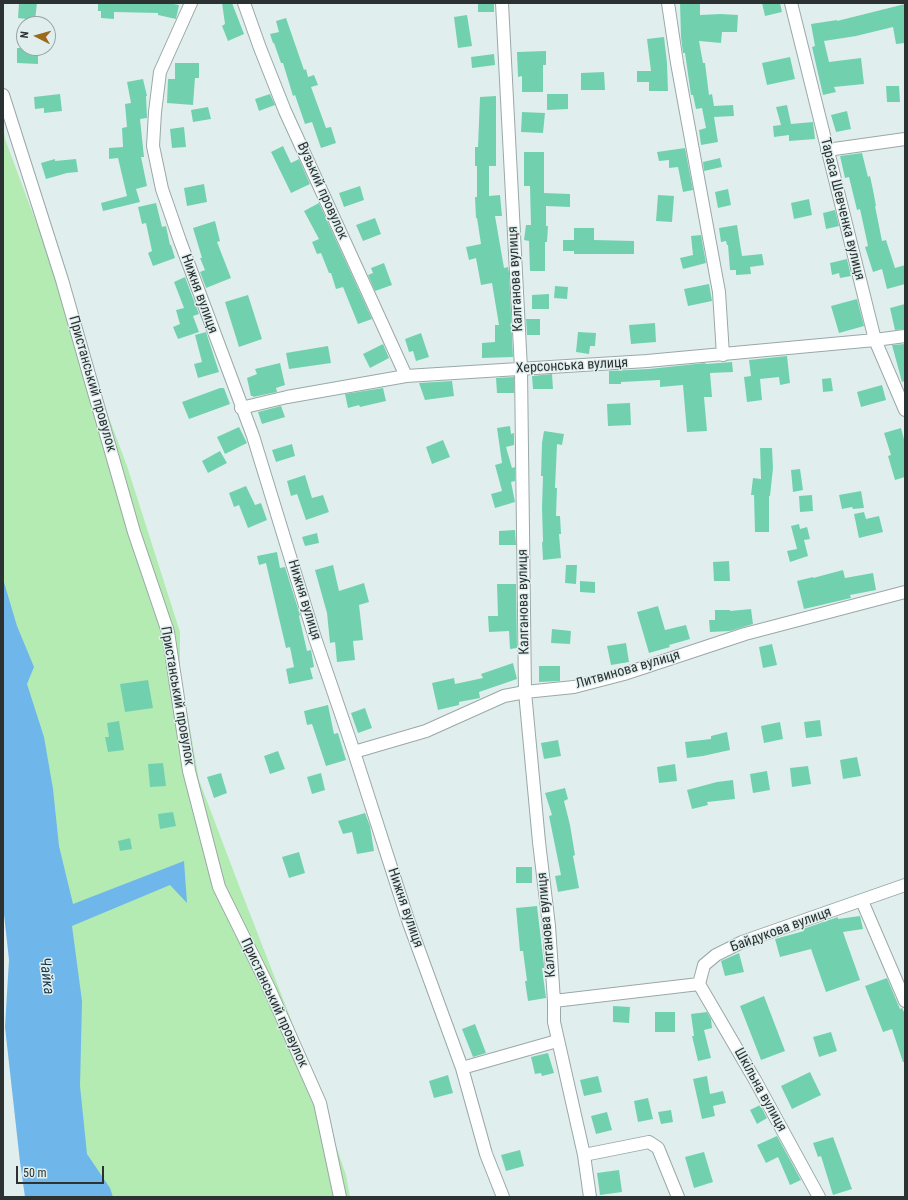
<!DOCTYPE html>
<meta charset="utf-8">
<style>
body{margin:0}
#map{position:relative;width:908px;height:1200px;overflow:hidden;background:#e0efee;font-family:"Roboto Condensed",sans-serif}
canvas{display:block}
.frame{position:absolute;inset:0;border:4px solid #2c3232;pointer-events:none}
.north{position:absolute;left:16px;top:16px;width:40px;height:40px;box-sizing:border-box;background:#e0efee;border:1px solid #98a3a3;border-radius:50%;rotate:276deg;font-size:11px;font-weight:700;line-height:16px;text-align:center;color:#2c3232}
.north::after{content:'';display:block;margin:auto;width:14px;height:18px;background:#9c691f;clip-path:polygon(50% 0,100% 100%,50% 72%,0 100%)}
.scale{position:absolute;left:16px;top:1166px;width:88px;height:18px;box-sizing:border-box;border:2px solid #2c3232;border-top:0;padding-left:5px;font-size:12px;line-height:14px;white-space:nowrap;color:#2c3232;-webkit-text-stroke:3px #e0efee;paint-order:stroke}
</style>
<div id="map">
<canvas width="908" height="1200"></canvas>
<div class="frame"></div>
<div class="north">N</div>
<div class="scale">50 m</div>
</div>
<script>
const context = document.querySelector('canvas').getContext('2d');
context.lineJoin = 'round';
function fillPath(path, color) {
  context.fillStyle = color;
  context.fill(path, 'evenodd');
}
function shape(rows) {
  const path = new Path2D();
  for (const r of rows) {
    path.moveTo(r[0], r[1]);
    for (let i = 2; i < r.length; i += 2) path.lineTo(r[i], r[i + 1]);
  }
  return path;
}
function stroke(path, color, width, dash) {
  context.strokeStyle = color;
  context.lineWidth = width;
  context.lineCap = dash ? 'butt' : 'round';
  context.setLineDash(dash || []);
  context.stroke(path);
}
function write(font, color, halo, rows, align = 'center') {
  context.font = font + ' "Roboto Condensed",sans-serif';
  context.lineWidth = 3;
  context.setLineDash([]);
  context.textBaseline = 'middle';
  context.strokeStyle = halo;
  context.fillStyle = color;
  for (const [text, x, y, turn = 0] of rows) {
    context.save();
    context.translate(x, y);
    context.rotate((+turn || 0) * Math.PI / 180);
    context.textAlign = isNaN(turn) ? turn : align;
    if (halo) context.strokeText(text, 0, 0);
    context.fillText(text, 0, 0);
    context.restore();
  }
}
fillPath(shape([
 [3,125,5,139,127,466,180,632,180,672,199,780,238,883,306,1058,346,1175,350,1197,59,1197,3,774]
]), '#b3ebb2');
fillPath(shape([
 [3,579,17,626,34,667,27,684,44,737,53,789,59,846,73,904,184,861,187,903,170,885,72,926,82,1001,80,1086,87,1154,110,1188,113,1197,25,1197,20,1162,5,1027,9,960,3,905]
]), '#6fb6ea');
fillPath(shape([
 [19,3,37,3,35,20,18,18],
 [98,3,168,3,179,5,176,19,158,15,158,13,114,12,114,19,101,18,101,11,98,11],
 [222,3,232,3,244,34,228,41,222,26,225,24],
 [478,3,494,3,494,12,478,12],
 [680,3,700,3,700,15,721,14,738,15,737,32,722,32,721,43,699,41,703,63,705,63,709,95,712,94,714,106,733,105,734,116,714,117,718,142,701,145,699,130,706,128,702,108,696,109,693,95,691,95,685,53,683,53,681,37],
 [762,3,780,3,782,12,765,16],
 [905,4,905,43,896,44,893,27,856,36,824,41,829,62,861,58,864,84,834,87,836,92,823,95,812,47,815,46,811,24,837,20,837,21],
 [467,15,472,46,458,48,454,17],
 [286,18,304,70,306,69,308,77,314,75,318,85,311,87,326,128,331,127,336,143,321,148,312,122,305,124,295,95,293,96,283,63,281,63,274,43,273,43,270,34,279,32,276,21],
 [664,37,667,63,668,91,649,91,649,82,637,82,637,71,651,71,647,39],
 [17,48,38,48,38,64,17,63],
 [546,51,546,65,543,65,543,92,522,92,522,76,518,77,517,52],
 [494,54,495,65,472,68,471,57],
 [790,57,795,79,767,85,762,63],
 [175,63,199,63,199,78,195,78,193,105,167,103,168,79,175,79],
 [604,72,605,90,581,90,581,73],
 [143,79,147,96,146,96,147,117,147,118,140,119,144,157,141,157,147,186,136,189,140,202,103,211,101,203,127,196,118,158,109,159,109,148,123,147,122,128,127,127,125,104,131,103,127,82],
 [886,86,899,86,900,102,887,102],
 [60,94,62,111,44,113,44,108,35,109,34,97],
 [270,94,275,105,259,111,255,99],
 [547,94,568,94,568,109,547,110],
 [496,96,496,166,489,166,489,196,500,195,502,216,495,216,504,268,508,267,509,273,513,357,482,358,482,343,495,342,495,325,499,325,492,283,481,285,476,258,469,260,466,247,481,244,477,218,476,218,475,197,477,197,477,166,475,166,475,147,478,147,480,97],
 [787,105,791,124,813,122,815,139,789,141,789,135,774,137,773,126,781,125,776,107],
 [208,107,211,119,193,122,191,110],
 [847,111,851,129,836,132,831,115],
 [522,112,545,113,543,133,521,132],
 [184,127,186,147,172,148,170,129],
 [283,146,291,163,299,159,310,184,291,193,271,152],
 [685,148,693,190,683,192,678,167,669,168,669,160,659,161,657,152],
 [524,152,544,152,544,193,570,194,570,207,546,206,546,226,548,226,547,242,545,242,545,271,530,271,529,241,524,240,526,225,531,225,530,186,524,186],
 [862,153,868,177,870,176,873,190,876,206,875,206,882,241,886,240,895,268,905,265,905,284,887,289,882,269,873,272,865,247,868,246,860,209,857,210,849,177,845,178,840,156],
 [720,158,722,167,704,171,703,162],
 [55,159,55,161,76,159,78,172,67,173,46,179,41,163],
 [204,184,207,202,187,206,184,188],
 [360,186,364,200,344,207,339,193],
 [728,189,731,205,718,208,715,192],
 [658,195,674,196,672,222,656,221],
 [809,199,812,215,794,219,791,203],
 [156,203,162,227,166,226,170,245,171,245,175,258,153,266,148,253,152,251,146,223,142,224,138,207],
 [319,203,372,319,358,324,343,287,336,289,331,273,329,273,321,253,317,254,312,242,319,239,304,211],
 [835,210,839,226,826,229,823,213],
 [375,218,381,234,363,241,356,225],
 [215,221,220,241,217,242,231,278,206,288,200,272,205,270,200,258,202,258,193,228],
 [737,225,742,256,762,254,764,265,750,267,751,274,736,275,736,270,730,270,728,245,727,245,726,241,721,242,719,228],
 [574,228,594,228,594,240,634,241,634,254,574,254,574,251,563,251,563,240,574,240],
 [701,235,706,263,683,269,680,258,693,255,691,236],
 [847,259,851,276,840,278,839,273,832,275,830,263],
 [384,263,392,285,375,291,368,275,373,273,371,268],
 [185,277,199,314,193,316,199,332,178,339,173,327,180,324,176,310,184,308,174,282],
 [709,284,712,301,688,306,684,289],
 [555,286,568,287,567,299,554,298],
 [549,294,549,309,532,309,532,295],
 [248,295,262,339,239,347,225,302],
 [857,299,864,326,839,333,831,306],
 [905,304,905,329,895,330,890,308],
 [526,319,540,319,540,335,527,335],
 [655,323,656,342,631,344,629,325],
 [206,332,219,372,198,378,194,364,202,362,195,335],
 [578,332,596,333,595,346,590,346,589,354,576,352],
 [421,333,429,357,416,361,413,351,409,352,405,339],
 [383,344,389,358,370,368,363,354],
 [905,344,905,381,902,382,892,345],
 [328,346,331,363,289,369,286,353],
 [787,356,790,383,780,385,779,377,760,379,762,400,747,402,744,377,751,376,749,360],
 [732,362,733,372,710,373,712,397,704,397,707,431,687,432,683,385,660,387,660,380,621,382,621,384,609,384,609,371,649,369,705,363,706,364],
 [280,363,285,385,276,388,277,392,253,397,253,396,251,396,247,378,257,374,255,369],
 [552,374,553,389,533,389,532,376],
 [514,377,514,393,497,393,496,378],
 [831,378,833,391,823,392,822,379],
 [452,381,454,396,425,400,419,383],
 [882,385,886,400,861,407,857,392],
 [220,388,224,388,230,404,189,419,182,402],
 [383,388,386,401,360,407,359,405,348,408,345,394],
 [630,403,631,425,608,426,607,404],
 [281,406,285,417,262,424,258,412],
 [510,426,511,434,514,433,514,445,506,447,512,468,515,467,515,481,511,482,515,502,495,508,491,494,502,491,495,465,502,463,497,428],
 [239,427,247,443,225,454,217,437],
 [901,428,905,443,905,477,895,480,888,456,891,455,884,433],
 [544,431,564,434,562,445,557,444,555,488,557,488,556,516,560,516,561,534,559,534,561,558,543,560,542,542,543,542,542,507,543,476,541,476,542,443],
 [443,440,450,457,432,464,426,447],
 [292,444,295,456,276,462,272,450],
 [760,448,772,448,773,468,770,496,769,496,769,532,755,532,754,495,751,495,753,478,761,479],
 [220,451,227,463,208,473,202,461],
 [800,469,803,490,793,492,791,470],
 [305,475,312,498,323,495,329,512,306,520,297,494,291,496,287,481],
 [246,486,255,505,261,503,267,520,248,528,239,505,234,507,229,493],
 [861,491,864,508,853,509,852,507,842,509,839,495],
 [812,495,813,511,800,512,799,496],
 [864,512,866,519,879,516,883,532,859,538,854,514],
 [799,524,800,529,807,527,810,539,804,540,808,556,790,562,787,551,797,549,791,526],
 [515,530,516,545,499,545,499,531],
 [317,533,319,543,305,546,302,537],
 [277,552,280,568,285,567,300,615,299,616,307,651,311,650,314,667,310,668,313,679,289,684,286,669,294,667,290,647,286,648,266,563,259,565,257,556],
 [729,561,730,581,714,581,713,562],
 [333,565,339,591,364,583,369,602,359,605,363,640,353,641,355,660,337,662,335,642,330,643,327,613,315,570],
 [566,565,577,565,576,584,565,583],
 [843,570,845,578,873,573,876,590,850,595,851,598,804,609,797,581,813,577,813,578],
 [580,581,595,582,595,593,580,592],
 [497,584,516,584,517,648,510,649,509,631,489,632,488,616,498,616],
 [658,606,665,630,686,625,690,639,669,645,670,647,649,653,637,612],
 [751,609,753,624,730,631,710,632,709,620,715,620,715,610,730,610,730,611],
 [552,629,571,631,570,644,551,643],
 [626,643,629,662,611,665,607,646],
 [772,644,777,665,763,668,759,647],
 [513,663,517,679,479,692,480,698,459,702,459,705,438,710,432,683,454,678,455,684,483,678,481,674],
 [539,666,560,666,560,681,539,682],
 [148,680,153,708,125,712,120,684],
 [328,705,334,734,338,733,346,760,326,766,312,724,307,725,304,711],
 [365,708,372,728,358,733,351,713],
 [820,720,822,736,806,738,804,722],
 [119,721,124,750,108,752,105,737,109,737,107,723],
 [780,722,783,739,764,743,761,726],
 [727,732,730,750,703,756,687,758,685,742,711,739,711,736],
 [558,740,561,756,544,759,541,743],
 [278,751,285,769,270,774,264,756],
 [857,757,861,776,843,779,840,760],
 [163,763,166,786,150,787,148,764],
 [675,764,677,781,659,783,657,767],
 [808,766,811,784,792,787,790,768],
 [767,771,770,790,753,793,750,774],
 [221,773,227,793,214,798,207,777],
 [321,773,325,790,312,794,307,777],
 [733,780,735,799,707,802,708,805,692,809,687,790,717,782],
 [565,788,568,799,564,801,570,825,575,855,573,856,579,888,558,892,555,876,561,875,549,816,552,815,545,793],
 [173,812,176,826,160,829,158,814],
 [365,813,370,826,374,851,357,854,352,832,343,834,338,821],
 [130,838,132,849,120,851,118,841],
 [299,852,305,873,289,878,282,857],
 [516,867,532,867,532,883,516,883],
 [537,906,544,965,544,968,542,968,546,998,528,1001,525,981,527,981,523,951,520,951,516,908],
 [860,916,863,929,843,932,860,980,826,992,811,949,780,957,775,939,804,931,803,929,838,917,838,919],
 [739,953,744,972,725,976,721,961],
 [887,978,900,1009,902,1008,905,1014,905,1062,903,1062,892,1029,883,1032,865,986],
 [764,996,785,1051,761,1060,740,1006],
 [613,1006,630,1007,629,1023,613,1022],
 [655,1012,675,1012,675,1032,655,1032],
 [707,1012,711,1019,712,1028,704,1030,711,1058,698,1061,692,1036,694,1036,691,1014],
 [475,1024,486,1053,473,1057,462,1029],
 [831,1032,837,1051,819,1057,813,1037],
 [548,1053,554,1073,542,1076,541,1073,535,1074,531,1057],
 [810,1072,821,1095,792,1109,781,1086],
 [448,1075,453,1093,434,1098,429,1081],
 [598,1076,602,1092,584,1096,580,1080],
 [707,1076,710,1094,723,1091,726,1103,713,1106,715,1116,702,1119,693,1079],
 [648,1098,653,1119,638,1122,634,1101],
 [760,1105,767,1118,757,1124,750,1110],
 [671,1110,673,1122,661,1124,658,1112],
 [607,1112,612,1130,596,1134,591,1116],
 [777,1136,801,1180,790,1185,778,1157,766,1163,757,1145],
 [833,1137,852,1189,833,1195,821,1156,818,1157,813,1143],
 [520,1150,524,1166,506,1171,501,1155],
 [704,1152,713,1182,694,1188,685,1157],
 [619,1170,622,1192,600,1195,597,1173]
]), '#71d1af');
const minor = shape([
 [191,3,160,72,155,112,153,146,162,189,180,241,253,436,315,638,354,752,409,923,462,1068,486,1154,503,1197],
 [244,3,260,48,285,111,406,376],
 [502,3,521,369,525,692,539,842,549,926,554,1001,554,1022,584,1155,590,1197],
 [668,3,677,63,719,292,723,355],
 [791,3,875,340,905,410],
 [3,95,62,280,134,532,168,632,189,771,219,887,269,988,320,1103,340,1197],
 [827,150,905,139],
 [241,408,287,397,406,376,647,361,875,340,905,336],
 [354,752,426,731,504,696,525,692,574,687,624,674,745,634,905,592],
 [862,901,905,1001],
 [699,984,755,1080,819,1197],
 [554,1001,699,984,704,965,716,955,742,942,905,885],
 [462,1068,557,1041],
 [584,1155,649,1142,658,1148,678,1197]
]);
stroke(minor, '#9aa8a7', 14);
stroke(minor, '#fff', 12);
write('14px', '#2c3232', '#e0efee', [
 ["Вузький провулок",322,191,66],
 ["Тараса Шевченка вулиця",842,209,76],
 ["Калганова вулиця",516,279,-93],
 ["Нижня вулиця",199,294,70],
 ["Херсонська вулиця",572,366,-3],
 ["Пристанський провулок",92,384,74],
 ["Нижня вулиця",304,600,73],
 ["Калганова вулиця",524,602,-91],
 ["Литвинова вулиця",628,670,-16],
 ["Пристанський провулок",177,696,80],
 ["Нижня вулиця",405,908,71],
 ["Калганова вулиця",547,925,-95],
 ["Байдукова вулиця",781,930,-20],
 ["Пристанський провулок",274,1003,65],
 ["Шкільна вулиця",760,1090,61]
]);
write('italic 15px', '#19384e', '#e0efee', [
 ["Чайка",46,976,83]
]);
</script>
